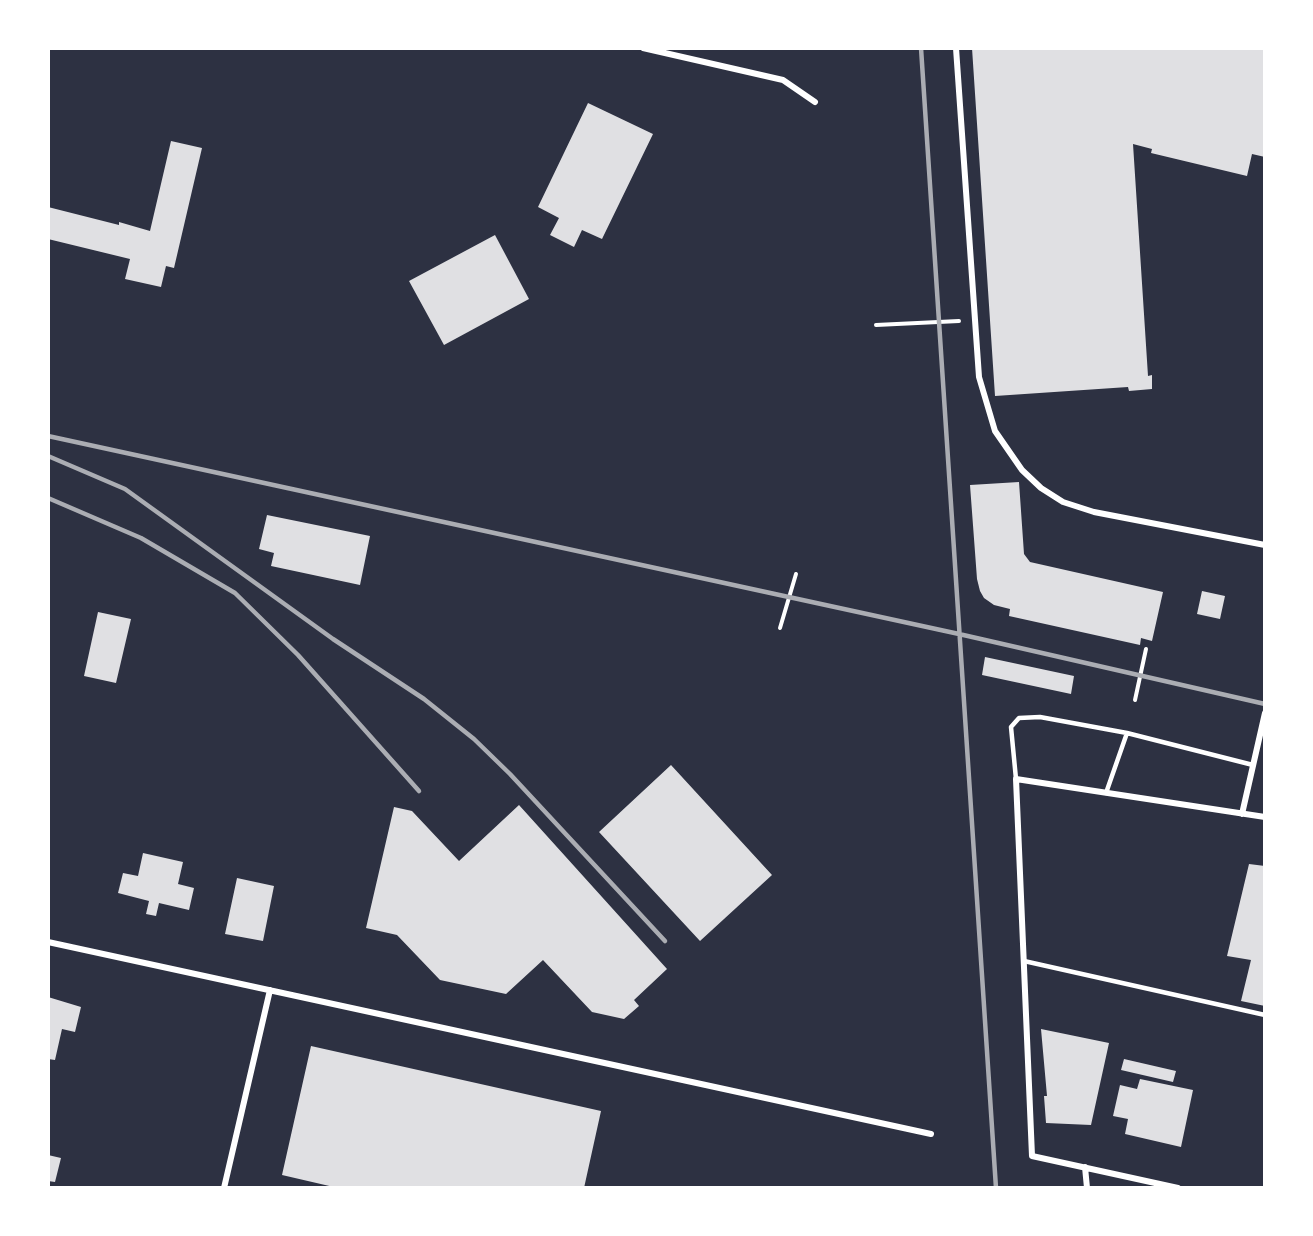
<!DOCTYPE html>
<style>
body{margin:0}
#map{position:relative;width:1313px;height:1236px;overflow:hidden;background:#2d3142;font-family:"PT Sans",sans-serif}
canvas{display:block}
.frame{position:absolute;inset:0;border:50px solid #fff;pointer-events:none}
</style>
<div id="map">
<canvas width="1313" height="1236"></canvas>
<div class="frame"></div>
</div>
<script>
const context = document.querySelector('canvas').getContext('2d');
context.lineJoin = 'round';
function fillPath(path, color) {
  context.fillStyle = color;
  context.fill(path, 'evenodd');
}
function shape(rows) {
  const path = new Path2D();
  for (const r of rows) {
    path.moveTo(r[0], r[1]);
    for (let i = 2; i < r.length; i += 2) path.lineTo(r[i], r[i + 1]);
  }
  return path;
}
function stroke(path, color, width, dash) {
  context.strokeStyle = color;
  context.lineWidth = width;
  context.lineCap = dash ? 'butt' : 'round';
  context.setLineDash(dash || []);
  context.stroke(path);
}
fillPath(shape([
 [972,48,1265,48,1265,157,1252,154,1247,176,1151,153,1152,149,1133,144,1148,376,1152,375,1152,389,1129,391,1128,387,995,396],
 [588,103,653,134,602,239,582,230,574,247,550,235,559,218,538,207],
 [171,141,202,148,174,268,166,266,161,287,125,279,130,259,48,239,48,207,119,225,119,222,150,231],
 [495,235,529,299,444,345,409,281],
 [1019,482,1024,554,1030,562,1163,592,1152,641,1141,638,1140,645,1009,616,1010,609,994,605,984,598,980,591,977,579,970,485],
 [267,515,370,536,360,585,271,566,274,553,259,549],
 [1202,591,1225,596,1220,619,1197,614],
 [98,612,131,619,116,683,84,676],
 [985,657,1074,676,1071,694,982,675],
 [671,765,772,875,700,941,599,832],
 [519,805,667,969,634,1000,639,1006,624,1019,592,1012,543,960,506,994,440,980,397,935,366,928,394,807,412,811,459,861],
 [143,853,183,862,178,884,194,888,189,910,159,903,156,916,146,914,149,901,118,893,123,873,138,876],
 [1249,864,1265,866,1265,1006,1241,1001,1251,960,1227,956],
 [237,878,274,886,263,941,225,934],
 [48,997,81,1007,75,1032,62,1029,55,1060,48,1059],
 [1041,1029,1109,1043,1091,1125,1046,1123,1044,1096,1047,1096],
 [311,1046,601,1111,584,1188,338,1188,282,1175],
 [1124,1059,1176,1071,1173,1082,1121,1070],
 [1140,1079,1193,1090,1181,1147,1125,1134,1128,1119,1113,1116,1120,1085,1137,1089],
 [48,1155,61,1158,55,1182,48,1181]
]), '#e0e0e3');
stroke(shape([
 [876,325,959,321],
 [780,628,796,574],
 [1135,700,1146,649]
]), '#fff', 4);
stroke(shape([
 [1016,779,1011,727,1019,718,1040,717,1127,733,1253,765],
 [1106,793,1127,733],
 [1024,961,1265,1015]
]), '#fff', 4.5);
stroke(shape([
 [643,48,783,80,815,102],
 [956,48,979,377,995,431,1022,470,1041,488,1063,502,1094,512,1265,545],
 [1242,814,1265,713],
 [48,942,931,1134],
 [1085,1167,1087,1188],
 [224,1188,270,990],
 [1178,1188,1032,1156,1016,779,1265,817]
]), '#fff', 6);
stroke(shape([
 [921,48,996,1188],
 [48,436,959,634,1265,704],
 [48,456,125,489,333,639,424,699,474,739,510,774,665,941],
 [48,498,141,538,235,593,298,655,419,791]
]), '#abadb3', 4.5);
</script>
